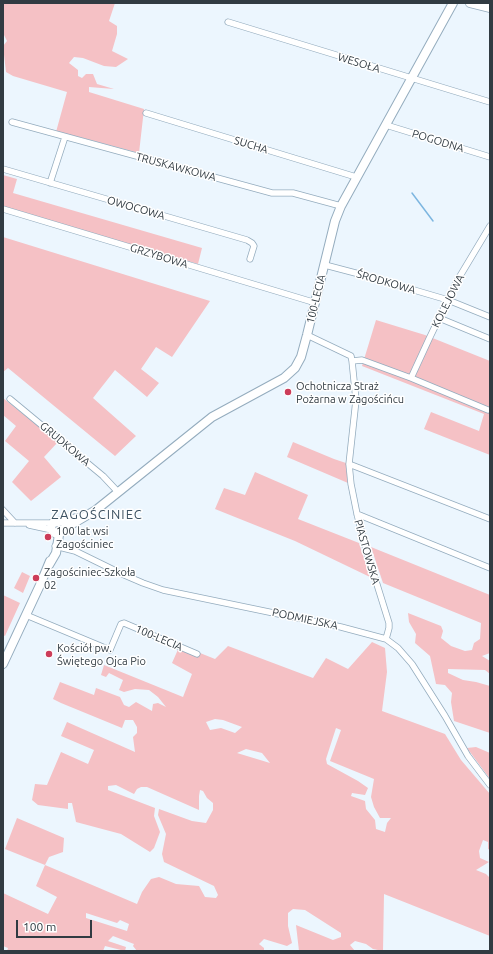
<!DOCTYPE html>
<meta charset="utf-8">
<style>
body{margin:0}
#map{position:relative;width:493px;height:954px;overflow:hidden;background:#ecf6fe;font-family:Ubuntu,sans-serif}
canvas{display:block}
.frame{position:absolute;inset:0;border:4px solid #313b42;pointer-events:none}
.scale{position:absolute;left:16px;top:920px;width:76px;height:18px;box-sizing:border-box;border:2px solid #313b42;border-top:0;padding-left:5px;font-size:12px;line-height:14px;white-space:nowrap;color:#313b42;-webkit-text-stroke:3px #fff;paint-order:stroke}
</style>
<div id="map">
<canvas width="493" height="954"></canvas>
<div class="frame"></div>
<div class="scale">100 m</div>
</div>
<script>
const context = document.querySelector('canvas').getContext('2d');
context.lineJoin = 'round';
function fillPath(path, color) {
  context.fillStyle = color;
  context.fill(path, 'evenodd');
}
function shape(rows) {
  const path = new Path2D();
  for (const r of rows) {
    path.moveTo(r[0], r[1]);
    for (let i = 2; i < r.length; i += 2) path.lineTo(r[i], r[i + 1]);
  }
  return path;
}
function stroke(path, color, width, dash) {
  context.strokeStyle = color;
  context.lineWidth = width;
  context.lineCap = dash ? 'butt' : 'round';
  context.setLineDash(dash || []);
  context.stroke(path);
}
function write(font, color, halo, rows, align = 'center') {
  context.font = font + ' Ubuntu,sans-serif';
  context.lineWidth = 3;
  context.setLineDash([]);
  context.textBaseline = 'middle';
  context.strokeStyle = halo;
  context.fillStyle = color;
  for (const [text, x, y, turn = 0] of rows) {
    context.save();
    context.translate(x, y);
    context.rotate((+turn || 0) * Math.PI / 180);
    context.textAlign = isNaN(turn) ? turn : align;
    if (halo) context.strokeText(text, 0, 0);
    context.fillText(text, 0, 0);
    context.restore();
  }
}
fillPath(shape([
 [3,3,115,3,109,21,117,26,117,34,112,51,128,59,116,67,104,66,83,58,74,57,69,63,78,70,78,76,82,78,86,74,93,74,97,84,114,89,89,87,89,92,144,109,139,153,79,137,56,132,67,92,13,76,6,72,3,46,7,41,3,33],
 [3,175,17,179,13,193,202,248,198,264,3,208],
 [3,237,210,301,172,357,156,347,141,369,159,383,147,397,115,370,93,398,136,436,115,456,8,368,3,372],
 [376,320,425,335,490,361,490,455,424,429,431,412,479,431,484,414,362,366],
 [3,398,58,442,44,457,61,477,31,501,12,482,29,461,5,441,16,426,3,415],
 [293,442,334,459,346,463,348,483,287,457],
 [255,472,308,495,298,519,359,543,370,577,295,541,215,509,224,488,245,495],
 [371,547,490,595,490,653,482,656,490,661,490,674,485,670,448,669,448,673,463,680,476,682,490,686,490,733,454,721,451,702,452,693,445,685,436,684,430,656,415,643,416,634,409,622,408,613,441,626,443,631,441,638,451,646,465,651,472,650,474,643,480,639,481,623,383,583],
 [22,572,30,576,23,593,14,588],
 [3,595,20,603,5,636,3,635],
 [372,642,385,648,387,672,382,711,445,734,461,760,490,794,490,850,488,849,488,842,483,840,479,851,480,858,489,862,476,870,486,874,490,878,490,936,384,894,383,951,373,949,366,944,355,941,350,945,355,951,299,951,296,925,333,940,341,937,341,933,305,910,293,909,288,913,288,926,292,943,287,946,264,939,259,944,264,948,264,951,137,951,133,946,134,944,113,936,108,941,126,947,125,951,105,946,103,951,7,951,8,948,3,946,3,893,48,914,57,897,36,886,45,865,5,849,17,818,64,838,63,852,49,857,45,865,137,904,142,892,151,879,159,877,176,884,199,886,205,897,216,898,218,895,214,886,164,862,162,854,166,834,158,815,159,809,192,821,206,823,213,810,213,803,207,798,203,791,200,790,199,796,199,810,147,787,141,787,137,789,134,794,116,785,108,786,108,790,155,808,154,816,160,832,154,848,150,852,121,834,76,822,72,803,68,803,68,809,38,805,32,800,35,784,47,785,61,752,88,764,94,750,61,736,67,722,135,752,133,737,137,733,137,727,133,720,125,720,122,728,61,703,53,699,60,682,94,695,96,688,120,697,124,705,129,707,136,702,152,711,153,704,158,703,166,707,158,697,149,690,135,689,124,692,119,690,123,680,109,673,106,677,101,675,104,665,183,697,192,674,172,663,180,645,215,659,228,646,313,678,326,658,348,669],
 [215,719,223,720,242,727,235,733,221,728,210,730,206,722],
 [336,728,341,730,330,761,374,779,371,797,374,807,380,818,391,818,387,823,385,832,376,829,375,820,366,809,365,801,351,796,352,793,365,795,368,788,358,781,327,764,326,759],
 [246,749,262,753,270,763,237,753],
 [86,913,117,923,120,920,129,924,127,931,86,918],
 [476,747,490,753,490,779,467,748]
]), '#f5c1c5');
stroke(shape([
 [412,193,433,221]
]), '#7db6e0', 1.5);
const street = shape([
 [228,22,490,102],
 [146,113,356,177],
 [12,122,272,193,293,193,341,206],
 [386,125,490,157],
 [3,169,247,240,252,243,254,246,250,259],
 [50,183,65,137],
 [3,209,316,303],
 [325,265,363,275,448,300,490,317],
 [439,318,490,339],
 [307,335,351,356,352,361,356,400,349,464,351,484,357,514,365,546,389,623,389,628,386,639],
 [352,361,362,360,411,378,488,410],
 [411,378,429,339,457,281,490,226],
 [10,399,103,476,118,492],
 [349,464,490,519],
 [3,510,15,523],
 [357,514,490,568],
 [3,523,55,523],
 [29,525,52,530],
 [55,546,75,551,122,574,143,583,163,590,341,627,386,639,398,648,412,664,445,716,468,756,490,785],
 [26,615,110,650,121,624,124,623,197,654]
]);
const secondary = shape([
 [470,3,490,8],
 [60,533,56,534,52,530,51,527,53,523,78,518],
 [49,565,56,553,59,535,62,530,96,510,212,417,284,378,295,368,301,357,307,335,335,221,341,206,453,3],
 [3,664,40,585,50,561]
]);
stroke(street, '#94acbe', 7);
stroke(secondary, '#94acbe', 10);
stroke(street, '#fff', 5.5);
stroke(secondary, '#fff', 8);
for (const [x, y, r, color] of [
 [288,392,4,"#cc3c59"],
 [48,537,4,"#cc3c59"],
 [36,578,4,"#cc3c59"],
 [49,654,4,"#cc3c59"]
]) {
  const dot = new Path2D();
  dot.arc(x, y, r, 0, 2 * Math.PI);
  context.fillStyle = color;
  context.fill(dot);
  stroke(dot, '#fff', 1.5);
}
write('11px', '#313b42', '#fff', [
 ["WESOŁA",359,63,17],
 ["POGODNA",438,141,17],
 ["SUCHA",251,145,17],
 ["TRUSKAWKOWA",176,167,15],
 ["OWOCOWA",136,208,16],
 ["GRZYBOWA",159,256,17],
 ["ŚRODKOWA",386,282,16],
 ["100-LECIA",316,299,-76],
 ["KOLEJOWA",448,301,-63],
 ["GRUDKOWA",65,444,40],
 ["PIASTOWSKA",367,552,74],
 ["PODMIEJSKA",305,619,12],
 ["100-LECIA",159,638,23]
]);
write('11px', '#313b42', '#fff', [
 ["Ochotnicza Straż",296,386],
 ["Pożarna w Zagościńcu",296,399],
 ["100 lat wsi",56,531],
 ["Zagościniec",56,544],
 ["Zagościniec-Szkoła",44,572],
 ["02",44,585],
 ["Kościół pw.",57,648],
 ["Świętego Ojca Pio",57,661]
], 'left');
context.letterSpacing = '1px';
write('13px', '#3e5363', '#fff', [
 ["ZAGOŚCINIEC",97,515]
]);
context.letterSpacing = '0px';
</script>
